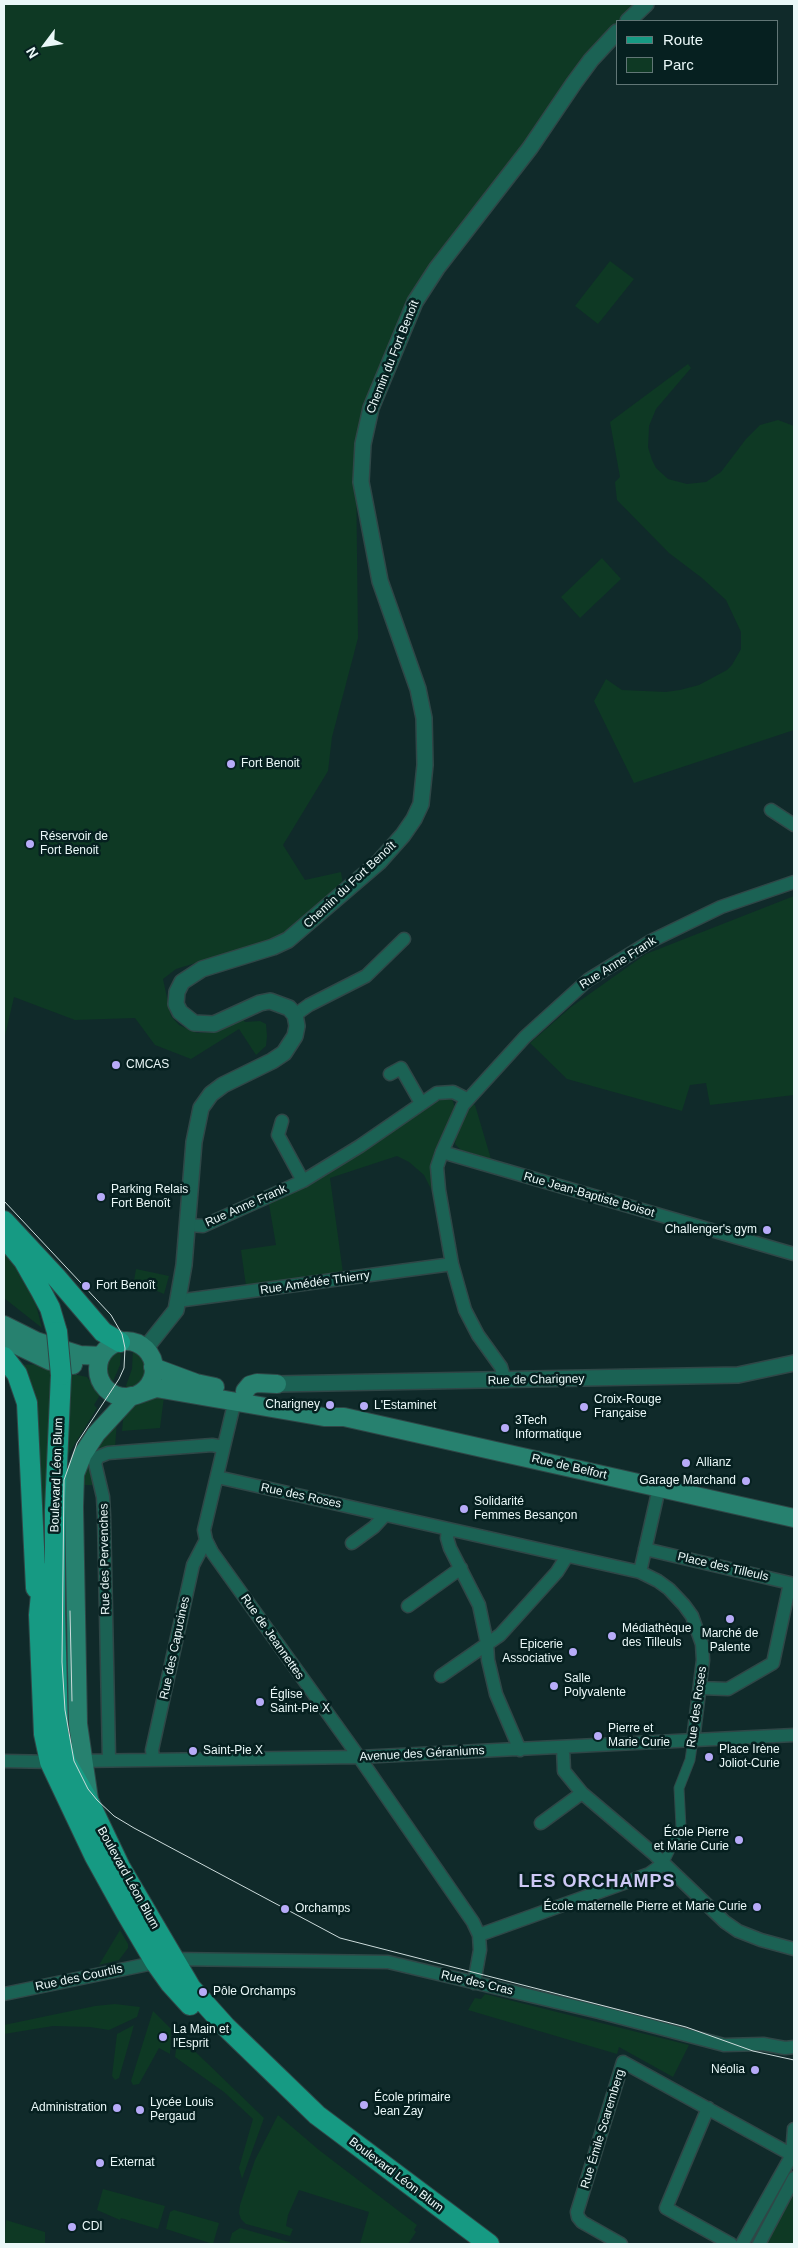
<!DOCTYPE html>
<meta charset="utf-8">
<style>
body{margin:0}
#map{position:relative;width:798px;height:2248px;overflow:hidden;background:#102a2a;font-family:Helvetica,sans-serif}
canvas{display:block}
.frame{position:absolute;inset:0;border:5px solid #eaf8f8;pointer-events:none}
.legend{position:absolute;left:616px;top:20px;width:162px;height:65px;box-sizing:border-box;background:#062020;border:1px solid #617676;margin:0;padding:6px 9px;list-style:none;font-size:15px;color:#eaf8f8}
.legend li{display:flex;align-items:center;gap:10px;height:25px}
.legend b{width:25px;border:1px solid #617676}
.north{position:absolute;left:20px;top:20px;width:50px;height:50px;-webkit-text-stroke:4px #062020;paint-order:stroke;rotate:239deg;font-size:14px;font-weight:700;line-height:20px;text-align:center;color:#eaf8f8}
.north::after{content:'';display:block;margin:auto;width:18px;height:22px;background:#eaf8f8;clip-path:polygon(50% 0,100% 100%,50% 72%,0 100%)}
</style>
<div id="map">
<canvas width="798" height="2248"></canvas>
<div class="frame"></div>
<ul class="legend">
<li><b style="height:6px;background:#169a83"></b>Route</li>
<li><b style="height:14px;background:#0e3924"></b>Parc</li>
</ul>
<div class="north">N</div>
</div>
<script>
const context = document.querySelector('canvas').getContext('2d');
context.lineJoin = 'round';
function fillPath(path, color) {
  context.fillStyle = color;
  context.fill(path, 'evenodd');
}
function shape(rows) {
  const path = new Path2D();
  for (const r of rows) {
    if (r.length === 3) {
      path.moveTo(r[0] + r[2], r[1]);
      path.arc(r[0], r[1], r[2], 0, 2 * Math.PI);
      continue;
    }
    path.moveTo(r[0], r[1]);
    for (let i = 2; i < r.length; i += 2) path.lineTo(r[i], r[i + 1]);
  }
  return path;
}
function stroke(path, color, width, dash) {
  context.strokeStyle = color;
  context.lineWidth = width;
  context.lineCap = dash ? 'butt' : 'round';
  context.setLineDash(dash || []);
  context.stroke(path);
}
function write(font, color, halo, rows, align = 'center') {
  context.font = font + ' Helvetica,sans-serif';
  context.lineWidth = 5;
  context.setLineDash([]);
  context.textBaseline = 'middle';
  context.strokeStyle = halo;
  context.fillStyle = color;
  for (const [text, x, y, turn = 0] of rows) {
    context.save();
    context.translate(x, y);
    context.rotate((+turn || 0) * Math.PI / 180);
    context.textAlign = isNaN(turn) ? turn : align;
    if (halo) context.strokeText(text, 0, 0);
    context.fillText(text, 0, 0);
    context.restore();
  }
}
fillPath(shape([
 [4,4,637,4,600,39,404,312,356,469,358,638,332,737,328,771,283,845,305,880,341,872,343,884,295,927,268,941,176,969,163,979,171,1016,179,1025,197,1033,212,1032,242,1018,245,1022,260,1021,266,1024,267,1036,266,1046,256,1055,239,1029,191,1059,155,1045,135,1018,75,1020,14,997,4,1040],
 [610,261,634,279,598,324,575,306],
 [688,364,691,368,656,409,649,426,648,447,652,460,656,468,668,479,687,484,706,482,721,472,746,439,760,425,778,420,794,426,794,730,634,783,594,701,606,679,622,690,666,692,680,690,699,685,727,670,732,665,741,649,741,632,726,600,702,578,669,553,617,500,615,482,620,477,610,422],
 [602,558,621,579,580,618,561,597],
 [794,896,794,1095,710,1105,706,1083,690,1085,682,1111,567,1079,530,1043,571,1007,646,954],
 [443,1098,452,1099,455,1107,453,1116,435,1150,431,1165,433,1193,424,1175,409,1162,397,1156,330,1178,343,1273,246,1286,241,1250,276,1245,269,1204,314,1183],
 [470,1104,475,1105,491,1159,461,1150,455,1144,456,1137],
 [4,1252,13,1263,35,1301,42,1328,4,1298],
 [136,1269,169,1276,164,1294,134,1281],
 [121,1348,120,1365,111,1386,106,1380,104,1366,108,1357],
 [133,1349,144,1358,147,1369,146,1377,140,1386,124,1391,132,1369],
 [50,1364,50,1418,43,1532,14,1365],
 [68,1373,87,1377,100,1395,94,1405,97,1408,66,1458],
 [156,1397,164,1397,160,1428,122,1431,124,1411,128,1407],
 [117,1420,115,1448,91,1463,90,1471,93,1485,80,1485,89,1456],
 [120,1930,128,1944,128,1948,119,1960,99,1965],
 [485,1994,689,2045,673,2077,619,2047,617,2054,468,2010,475,1998,481,1999],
 [115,2004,140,2007,137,2017,109,2030,90,2027,53,2026,4,2034,4,2025,95,2006],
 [153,2011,171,2029,170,2054,159,2048,139,2084,133,2085,131,2081],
 [134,2025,119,2078,115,2080,112,2076,117,2034],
 [178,2035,264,2118,242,2179,239,2168,253,2119,224,2092,175,2057],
 [278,2115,319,2150,417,2225,414,2230,416,2232,408,2244,360,2244,369,2212,299,2190,288,2215,286,2226,293,2229,290,2236,246,2224,241,2219,239,2213,240,2205,255,2160],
 [103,2189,165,2206,158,2229,121,2218,120,2220,97,2210],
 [794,2194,794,2244,767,2244],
 [174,2210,219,2223,213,2244,166,2229,170,2212],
 [6,2220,45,2232,45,2244,4,2244],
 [240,2228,296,2244,229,2244,232,2233]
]), '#0e3924');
const pedestrian = shape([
 [663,1864,681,1827,679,1788,690,1760,693,1740]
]);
const minor = shape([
 [771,810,794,825],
 [295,1015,309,1005,366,976,404,939],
 [390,1074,401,1068,421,1103],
 [282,1121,278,1135,303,1181],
 [442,1152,794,1254],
 [189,1225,203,1226,303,1181,360,1146,437,1093,453,1092,467,1099],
 [177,1301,452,1264],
 [505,1381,501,1367,478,1335,465,1310,452,1264,439,1190,437,1167,442,1152,463,1105,525,1037,588,980,651,941,721,907,794,882],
 [235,1400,204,1530,206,1540,212,1552,359,1757,473,1922,479,1935,480,1950,474,1983],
 [217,1477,640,1572,658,1581,669,1589,684,1605,692,1616,702,1644,703,1660,693,1740],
 [448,1529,447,1538,450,1548,479,1605,487,1643,488,1660,496,1694,520,1750],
 [352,1543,374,1527,385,1515],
 [645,1549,790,1583,773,1663,728,1689,700,1688],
 [640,1572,659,1488],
 [408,1606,461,1568],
 [441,1676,500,1635,557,1572,567,1556],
 [563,1748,564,1771,582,1793,654,1854,725,1922,738,1931,761,1940,794,1949],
 [153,1758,152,1750,193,1565,206,1540],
 [109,1759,104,1516,103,1497,95,1463,98,1457,108,1453,212,1445,223,1447],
 [4,1761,56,1762],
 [76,1761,359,1757,794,1735],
 [541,1823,582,1793],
 [479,1935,649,1874,663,1864],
 [4,1994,173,1959,388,1962,599,2012,724,2045,763,2044,785,2048,794,2047],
 [708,2108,666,2208,731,2244],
 [621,2244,582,2222,578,2217,577,2212,623,2062,794,2156],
 [742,2244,792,2155,794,2129],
 [759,2244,794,2178]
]);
const tertiary = shape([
 [628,21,646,4],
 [145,1349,176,1310,184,1265,194,1142,201,1108,211,1094,223,1085,272,1061,284,1053,295,1036,297,1026,295,1015,289,1008,270,1001,260,1003,214,1024,194,1023,180,1012,176,1004,177,992,182,982,202,969,273,947,288,940,379,862,403,835,414,819,421,804,425,765,424,718,418,689,380,581,361,482,363,444,371,408,415,302,437,268,530,148,574,83,591,60,617,32],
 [277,1384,738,1375,794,1363]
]);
const secondary = shape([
 [4,1325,36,1341,80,1355,101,1356],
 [6,1340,50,1361,73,1365],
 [126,1369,28],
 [153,1367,196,1383,215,1387],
 [245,1391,250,1385,257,1383,277,1384],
 [139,1394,156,1388,324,1417,344,1417,794,1518],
 [89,1799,78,1724,74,1507,75,1474,83,1454,96,1434,131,1396]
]);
const primary = shape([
 [4,1221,56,1277,103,1332,120,1342],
 [10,1244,24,1261,41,1291,50,1308,57,1332],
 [4,1357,17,1374,27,1403,36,1588],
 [61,1375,55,1510,55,1613,58,1732,66,1762,90,1804,120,1867,191,1988,226,2027,317,2115,489,2244],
 [43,1573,39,1615,44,1734,50,1762,95,1857,126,1913,155,1962,170,1983,190,2005]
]);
stroke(pedestrian, '#2f4747', 11);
stroke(minor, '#2f4747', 15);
stroke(tertiary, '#2f4747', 18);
stroke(secondary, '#2f4747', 20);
stroke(primary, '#2f4747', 22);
stroke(pedestrian, '#1b6254', 9);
stroke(minor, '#1b6254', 12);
stroke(tertiary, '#1b6254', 15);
stroke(secondary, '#27816f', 18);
stroke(primary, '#169a83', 20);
stroke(shape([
 [4,1201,111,1315,122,1334,125,1348,124,1368,119,1379,77,1443,64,1480,62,1662,65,1710,74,1761,88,1789,97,1800,114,1816,134,1828,340,1938,686,2027,753,2051,794,2060],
 [70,1611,72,1701]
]), '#cddcdc', 1);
const primaryBridge = shape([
 [57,1332,61,1375]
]);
stroke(primaryBridge, '#2f4747', 22, []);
stroke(primaryBridge, '#169a83', 20);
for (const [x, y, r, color] of [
 [231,764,5,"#b7abf8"],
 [30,844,5,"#b7abf8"],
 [116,1065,5,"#b7abf8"],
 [101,1197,5,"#b7abf8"],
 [767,1230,5,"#b7abf8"],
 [86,1286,5,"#b7abf8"],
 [330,1405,5,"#b7abf8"],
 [364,1406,5,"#b7abf8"],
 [584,1407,5,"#b7abf8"],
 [505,1428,5,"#b7abf8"],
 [686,1463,5,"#b7abf8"],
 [746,1481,5,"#b7abf8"],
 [464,1509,5,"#b7abf8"],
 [730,1619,5,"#b7abf8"],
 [612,1636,5,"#b7abf8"],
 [573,1652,5,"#b7abf8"],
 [554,1686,5,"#b7abf8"],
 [260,1702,5,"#b7abf8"],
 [598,1736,5,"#b7abf8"],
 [193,1751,5,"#b7abf8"],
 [709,1757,5,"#b7abf8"],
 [739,1840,5,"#b7abf8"],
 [757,1907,5,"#b7abf8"],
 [285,1909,5,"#b7abf8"],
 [203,1992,5,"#b7abf8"],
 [163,2037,5,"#b7abf8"],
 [755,2070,5,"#b7abf8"],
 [364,2105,5,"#b7abf8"],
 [117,2108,5,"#b7abf8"],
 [140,2110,5,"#b7abf8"],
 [100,2163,5,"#b7abf8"],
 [72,2227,5,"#b7abf8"]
]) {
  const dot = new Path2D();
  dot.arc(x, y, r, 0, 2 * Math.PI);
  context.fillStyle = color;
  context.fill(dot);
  stroke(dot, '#062020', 2);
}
write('12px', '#eaf8f8', '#062020', [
 ["Chemin du Fort Benoît",393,357,-68],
 ["Chemin du Fort Benoît",350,885,-43],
 ["Rue Anne Frank",618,963,-32],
 ["Rue Jean-Baptiste Boisot",589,1195,16],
 ["Rue Anne Frank",246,1206,-24],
 ["Rue Amédée Thierry",315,1283,-8],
 ["Rue de Charigney",536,1380,-1],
 ["Rue de Belfort",569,1467,13],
 ["Boulevard Léon Blum",57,1475,-88],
 ["Rue des Roses",301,1496,12],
 ["Rue des Pervenches",105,1559,-91],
 ["Place des Tilleuls",723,1567,13],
 ["Rue de Jeannettes",272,1637,55],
 ["Rue des Capucines",175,1648,-78],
 ["Rue des Roses",697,1707,-82],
 ["Avenue des Géraniums",422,1754,-3],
 ["Boulevard Léon Blum",128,1878,61],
 ["Rue des Courtils",79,1978,-12],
 ["Rue des Cras",477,1983,13],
 ["Rue Émile Scaremberg",603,2129,-73],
 ["Boulevard Léon Blum",396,2175,37]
]);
write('12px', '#eaf8f8', '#062020', [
 ["Fort Benoit",241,764],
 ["Réservoir de",40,837],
 ["Fort Benoit",40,851],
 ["CMCAS",126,1065],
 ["Parking Relais",111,1190],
 ["Fort Benoît",111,1204],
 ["Challenger's gym",757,1230,"right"],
 ["Fort Benoît",96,1286],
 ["Croix-Rouge",594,1400],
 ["Française",594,1414],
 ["Charigney",320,1405,"right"],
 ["L'Estaminet",374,1406],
 ["3Tech",515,1421],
 ["Informatique",515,1435],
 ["Allianz",696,1463],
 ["Garage Marchand",736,1481,"right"],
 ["Solidarité",474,1502],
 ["Femmes Besançon",474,1516],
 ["Médiathèque",622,1629],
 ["des Tilleuls",622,1643],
 ["Marché de",730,1634,"center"],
 ["Palente",730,1648,"center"],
 ["Epicerie",563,1645,"right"],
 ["Associative",563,1659,"right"],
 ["Salle",564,1679],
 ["Polyvalente",564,1693],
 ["Église",270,1695],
 ["Saint-Pie X",270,1709],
 ["Pierre et",608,1729],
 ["Marie Curie",608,1743],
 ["Place Irène",719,1750],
 ["Joliot-Curie",719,1764],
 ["Saint-Pie X",203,1751],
 ["École Pierre",729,1833,"right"],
 ["et Marie Curie",729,1847,"right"],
 ["École maternelle Pierre et Marie Curie",747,1907,"right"],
 ["Orchamps",295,1909],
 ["Pôle Orchamps",213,1992],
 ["La Main et",173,2030],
 ["l'Esprit",173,2044],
 ["Néolia",745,2070,"right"],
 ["École primaire",374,2098],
 ["Jean Zay",374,2112],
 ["Lycée Louis",150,2103],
 ["Pergaud",150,2117],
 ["Administration",107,2108,"right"],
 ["Externat",110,2163],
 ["CDI",82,2227]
], 'left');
context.letterSpacing = '1px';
write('bold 18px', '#cdc8f4', '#062020', [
 ["LES ORCHAMPS",597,1882]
]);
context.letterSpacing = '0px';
</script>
